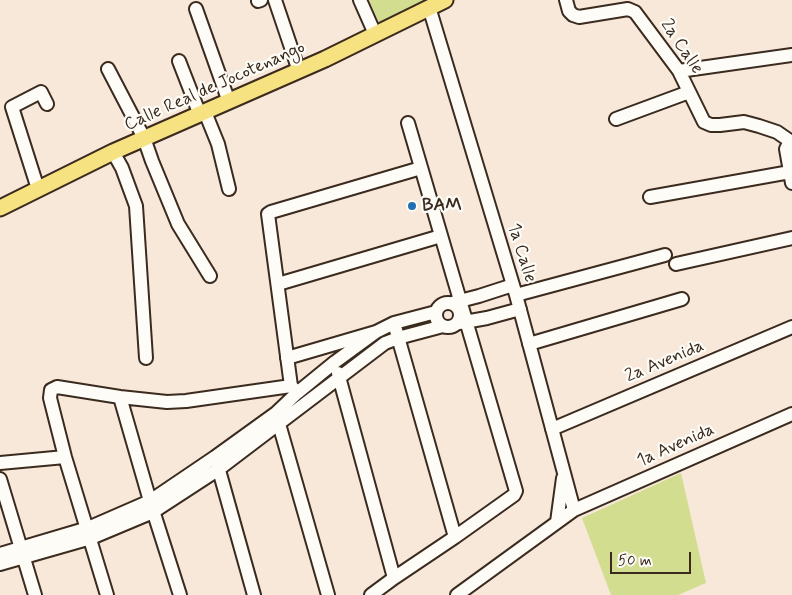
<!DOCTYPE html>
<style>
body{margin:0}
#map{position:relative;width:792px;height:595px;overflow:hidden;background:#f7e8da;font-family:Mynerve,sans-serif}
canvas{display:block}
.scale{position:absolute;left:610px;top:552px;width:81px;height:22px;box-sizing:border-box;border:2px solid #3b2a1e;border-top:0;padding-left:6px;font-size:15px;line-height:18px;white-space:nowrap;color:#3b2a1e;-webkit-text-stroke:4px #fdfcf7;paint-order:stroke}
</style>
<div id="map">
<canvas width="792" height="595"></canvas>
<div class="scale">50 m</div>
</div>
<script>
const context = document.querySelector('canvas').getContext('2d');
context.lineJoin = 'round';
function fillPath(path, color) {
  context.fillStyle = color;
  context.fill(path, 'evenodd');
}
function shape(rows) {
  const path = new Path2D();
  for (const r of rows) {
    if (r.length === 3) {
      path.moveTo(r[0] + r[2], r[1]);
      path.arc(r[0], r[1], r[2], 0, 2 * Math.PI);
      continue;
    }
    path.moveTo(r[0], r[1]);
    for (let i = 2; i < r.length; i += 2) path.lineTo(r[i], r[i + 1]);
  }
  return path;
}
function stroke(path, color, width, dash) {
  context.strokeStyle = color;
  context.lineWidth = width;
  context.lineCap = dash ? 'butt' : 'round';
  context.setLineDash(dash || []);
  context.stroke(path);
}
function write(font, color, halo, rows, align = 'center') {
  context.font = font + ' Mynerve,sans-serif';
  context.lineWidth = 4.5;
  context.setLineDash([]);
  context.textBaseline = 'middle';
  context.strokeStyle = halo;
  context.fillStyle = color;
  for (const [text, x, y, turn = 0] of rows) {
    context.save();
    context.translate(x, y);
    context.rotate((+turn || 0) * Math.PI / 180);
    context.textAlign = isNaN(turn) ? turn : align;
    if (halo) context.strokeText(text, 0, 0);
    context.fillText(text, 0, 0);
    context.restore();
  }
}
fillPath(shape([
 [369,0,432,0,380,25],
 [681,473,706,583,678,595,611,595,582,518]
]), '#d2dd8f');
const minor = shape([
 [275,0,299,71],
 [360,0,375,34],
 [566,0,569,11,573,15,579,17,628,9,635,12,679,71,704,122,711,125,720,125,744,122,759,126,777,132,790,141],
 [258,1,261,0],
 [429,7,516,295,574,510],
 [196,9,229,102],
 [179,61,200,115],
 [108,69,144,138,152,161,178,224,210,276],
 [679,71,792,55],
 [205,112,218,144,229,189],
 [616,119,689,92],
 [790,141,786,149,792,183],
 [113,152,122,168,136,206,146,358],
 [38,189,12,107,41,92,47,104],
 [650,197,790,172],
 [676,264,792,238],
 [278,284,441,236],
 [516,295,665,255],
 [452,303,479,296,513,285],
 [448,315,12],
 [394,323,455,537],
 [459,323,487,318,520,309],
 [529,344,682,299],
 [287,358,376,332,394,323,436,312],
 [338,373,394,578],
 [296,391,291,386,268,214,271,212,421,168],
 [120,397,150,501,180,595],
 [277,417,328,595],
 [552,429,792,327],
 [0,463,65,457],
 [217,463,254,595],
 [0,479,35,595],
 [557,522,563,478],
 [0,554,88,528,150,501,215,457,276,413,297,393,335,362,376,332],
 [0,564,91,538,153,512,219,469,385,343,398,338,443,326],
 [107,595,65,457,50,398,51,390,57,387,120,397,167,402,186,401,291,386],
 [371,595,394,578,455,537,514,495,516,491,408,123],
 [457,595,574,510,792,414]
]);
const major = shape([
 [0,208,113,152,325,59,445,0]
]);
stroke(minor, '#3b2a1e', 16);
stroke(major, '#3b2a1e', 19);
stroke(minor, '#fdfcf7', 12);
stroke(major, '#f7e281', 15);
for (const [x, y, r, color] of [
 [412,206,5,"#1f6fb2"]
]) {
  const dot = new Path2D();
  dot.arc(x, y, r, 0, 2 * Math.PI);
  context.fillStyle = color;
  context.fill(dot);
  stroke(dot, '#fdfcf7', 2);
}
write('18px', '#3b2a1e', '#fdfcf7', [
 ["2a Calle",681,47,56],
 ["Calle Real de Jocotenango",215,87,-24],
 ["1a Calle",521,253,73],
 ["2a Avenida",665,362,-23],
 ["1a Avenida",676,446,-24]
]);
write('bold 18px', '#3b2a1e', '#fdfcf7', [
 ["BAM",422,206]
], 'left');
</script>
